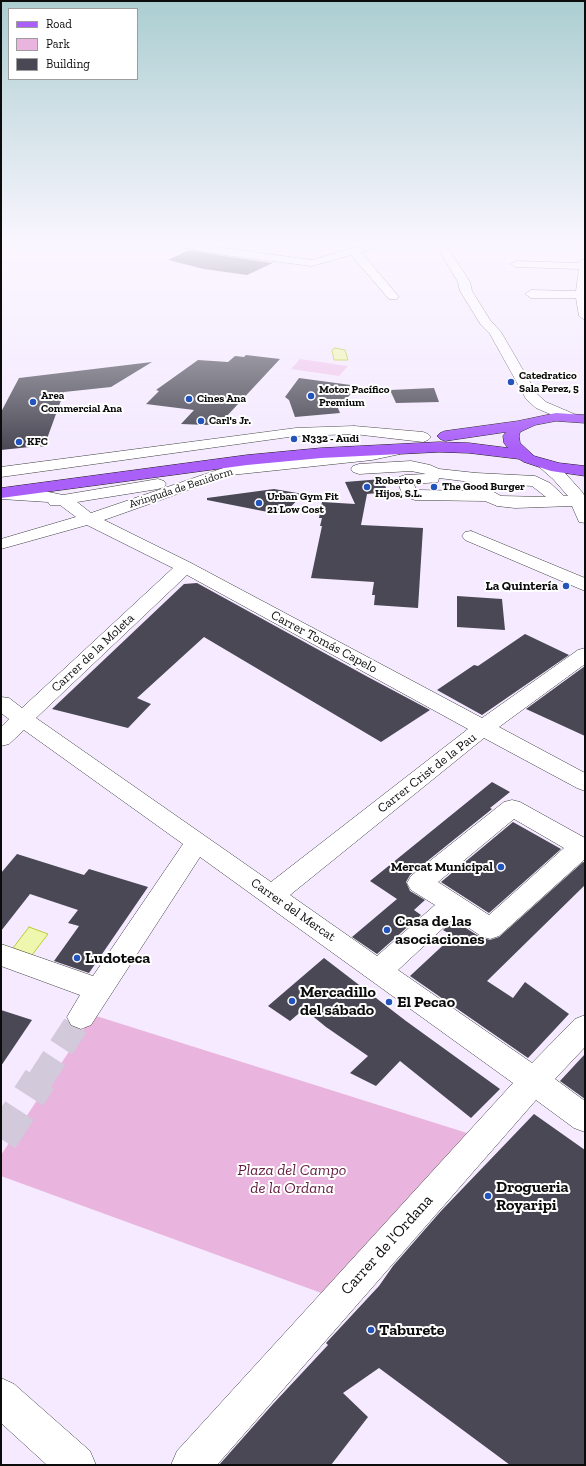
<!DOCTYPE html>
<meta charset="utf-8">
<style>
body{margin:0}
#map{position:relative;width:586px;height:1466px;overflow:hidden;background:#f5eaff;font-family:"Zilla Slab",serif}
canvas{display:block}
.frame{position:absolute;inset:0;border:2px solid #0b0b0b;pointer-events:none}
.legend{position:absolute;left:8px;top:8px;width:130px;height:72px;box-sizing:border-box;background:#fff;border:1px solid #9d9d9d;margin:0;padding:5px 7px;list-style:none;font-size:12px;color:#0b0b0b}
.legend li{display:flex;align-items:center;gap:8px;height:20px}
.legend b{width:20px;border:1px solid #9d9d9d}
</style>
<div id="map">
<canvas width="586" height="1466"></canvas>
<div class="frame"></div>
<ul class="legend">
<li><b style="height:5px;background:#aa5ff9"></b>Road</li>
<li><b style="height:11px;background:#e9b4dd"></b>Park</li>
<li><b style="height:11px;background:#494854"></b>Building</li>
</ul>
</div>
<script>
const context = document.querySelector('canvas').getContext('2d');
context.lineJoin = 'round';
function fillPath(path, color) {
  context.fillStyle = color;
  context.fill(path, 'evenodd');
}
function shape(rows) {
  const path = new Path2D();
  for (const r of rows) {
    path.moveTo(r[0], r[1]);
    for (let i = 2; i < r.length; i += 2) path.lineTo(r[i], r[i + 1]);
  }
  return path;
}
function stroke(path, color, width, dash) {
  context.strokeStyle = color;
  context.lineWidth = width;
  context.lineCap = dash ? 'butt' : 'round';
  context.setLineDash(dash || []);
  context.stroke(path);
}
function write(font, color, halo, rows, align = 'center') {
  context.font = font + ' "Zilla Slab",serif';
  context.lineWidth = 4;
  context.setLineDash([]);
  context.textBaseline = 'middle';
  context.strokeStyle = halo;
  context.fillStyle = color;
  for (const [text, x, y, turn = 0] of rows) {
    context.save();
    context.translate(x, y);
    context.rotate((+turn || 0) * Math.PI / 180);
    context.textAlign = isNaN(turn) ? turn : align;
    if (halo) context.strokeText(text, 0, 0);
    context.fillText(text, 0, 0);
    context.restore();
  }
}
fillPath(shape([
 [93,1015,467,1133,324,1294,1,1176,1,1155]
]), '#e9b4dd');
fillPath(shape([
 [300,359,348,366,339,376,291,369]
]), '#f0c6ed');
const water = shape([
 [335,348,345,350,348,360,334,360,332,350,335,348],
 [29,927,48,934,32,955,13,948,29,927]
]);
fillPath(water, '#eff6ae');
stroke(water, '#bacd35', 1);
fillPath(shape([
 [189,250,224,256,273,263,247,275,204,269,168,260],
 [246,355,280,359,225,418,222,418,216,423,207,425,181,424,194,410,146,404,159,391,156,390,198,360,228,362,235,356,244,357],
 [152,362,111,387,64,392,44,447,39,446,1,450,1,412,19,378],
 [299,378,358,386,338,408,340,413,295,417,289,400,285,397],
 [434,388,439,402,396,403,390,390],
 [382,479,388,492,367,494,361,525,423,528,418,608,374,605,375,595,372,595,374,582,311,578,322,526,320,526,322,518,319,518,322,502,355,504,345,482],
 [274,489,303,494,283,515,207,500,207,498],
 [197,583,368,677,430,710,381,742,204,637,137,698,151,704,128,728,52,709,184,584],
 [457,596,502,599,505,630,457,627],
 [525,634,569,655,482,715,437,690,474,665,478,666],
 [585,666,585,736,526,709],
 [492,782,510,792,490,808,492,809,410,875,406,882,410,891,425,900,414,910,421,915,377,954,352,937,397,899,370,881],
 [513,822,561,849,489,913,441,882],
 [17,854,84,875,89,869,148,887,89,973,54,961,79,926,68,923,78,910,30,894,1,931,1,873],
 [583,862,585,863,585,885,487,981,513,998,525,982,569,1014,528,1058,410,976,453,936,443,930,451,923,455,921,480,937,490,940,499,937],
 [324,958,406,1021,500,1089,471,1118,400,1061,376,1086,350,1073,368,1056,326,1027,304,1009,290,1021,268,1006],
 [1,1010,32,1020,1,1066],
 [585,1054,585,1099,560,1081],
 [534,1114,585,1150,585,1465,510,1465,379,1368,343,1393,368,1417,331,1465,219,1465,273,1404,328,1345,326,1343,379,1286,393,1266,441,1211]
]), '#494854');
stroke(shape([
 [40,1080,81,1017]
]), '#d2c9da', 26, [26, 13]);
stroke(shape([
 [1,1139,40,1079]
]), '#d2c9da', 34, [34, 17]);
const minor = shape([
 [180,245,202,245,312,260,362,245,378,245,377,247,361,252,399,297,397,299,389,299,351,255,312,266,224,255,185,248,180,245],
 [436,245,446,245,470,282,472,291,490,320,501,332,537,394,546,402,574,414,576,417,574,420,564,420,536,408,526,399,490,334,481,325,460,291,458,282,436,245],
 [585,259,585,320,579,316,576,298,531,298,525,294,531,290,576,291,579,269,516,267,511,264,516,261,579,263,581,260,585,259],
 [354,426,423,432,428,434,431,437,428,440,423,442,354,434,296,436,1,477,1,467,296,428,354,426],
 [395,446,400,448,403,451,400,454,372,460,231,475,104,520,191,563,482,718,578,650,585,648,585,664,499,727,585,773,585,791,577,788,484,738,290,895,377,956,435,905,411,890,407,883,411,876,504,802,512,800,520,802,585,838,585,859,499,936,490,939,481,936,454,918,398,970,532,1063,575,1019,585,1015,585,1047,555,1079,585,1101,585,1132,574,1128,536,1100,217,1465,171,1465,177,1451,513,1083,200,857,91,1025,81,1029,71,1025,67,1017,80,995,1,966,1,944,93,976,183,844,24,730,9,744,1,746,1,727,9,719,1,713,1,697,9,698,22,708,173,568,87,525,1,549,1,539,76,517,60,505,50,505,48,502,1,499,1,489,39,490,63,495,158,479,164,481,166,484,164,487,158,489,77,502,91,513,229,466,395,446],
 [187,575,468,729,271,882,36,718,187,575],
 [514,819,564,848,489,915,438,882,514,819],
 [545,460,551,462,565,473,583,493,585,497,585,523,579,522,572,506,515,508,497,506,485,501,415,500,403,496,397,480,399,477,405,475,426,474,411,471,359,474,353,472,351,469,353,466,359,464,411,461,430,465,439,469,476,473,535,476,550,483,564,496,568,496,553,479,537,465,539,462,545,460],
 [439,478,471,482,474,491,416,490,414,484,438,482,439,478],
 [487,483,532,486,546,497,501,496,490,490,487,483],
 [471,531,585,578,585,591,465,540,462,536,465,532,471,531],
 [1,1378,14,1384,90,1451,96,1465,47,1465,1,1423,1,1378]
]);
const major = shape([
 [556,413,585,415,585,423,556,421,535,425,520,432,519,436,520,443,534,456,559,463,585,466,585,476,551,471,524,462,519,459,469,453,439,452,321,458,247,465,1,498,1,488,247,455,321,448,439,442,469,443,508,448,504,443,503,436,506,432,445,441,440,439,437,436,440,433,445,431,518,421,556,413]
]);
stroke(minor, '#3e3e3e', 1);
stroke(major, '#1c1c1c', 1);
fillPath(minor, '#fff');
fillPath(major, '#aa5ff9');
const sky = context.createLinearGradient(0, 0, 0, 450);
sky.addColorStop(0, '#abced1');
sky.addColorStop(0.54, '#faf6ff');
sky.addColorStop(1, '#faf6ff00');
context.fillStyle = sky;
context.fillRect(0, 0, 586, 450);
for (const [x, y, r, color] of [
 [511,382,4,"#2354bb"],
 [311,396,4,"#2354bb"],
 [189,399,4,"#2354bb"],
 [33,402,4,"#2354bb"],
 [201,421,4,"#2354bb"],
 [294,439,4,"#2354bb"],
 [19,442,4,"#2354bb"],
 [367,487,4,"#2354bb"],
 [434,487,4,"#2354bb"],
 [259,503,4,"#2354bb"],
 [566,586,4,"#2354bb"],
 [501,867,4,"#2354bb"],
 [387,930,4,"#2354bb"],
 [77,958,4,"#2354bb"],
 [292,1001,4,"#2354bb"],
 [389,1002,4,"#2354bb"],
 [488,1196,4,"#2354bb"],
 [371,1330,4,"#2354bb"]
]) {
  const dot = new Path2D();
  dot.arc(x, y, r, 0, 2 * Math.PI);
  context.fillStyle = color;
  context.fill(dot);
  stroke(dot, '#fff', 1.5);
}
write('bold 11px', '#0b0b0b', '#fff', [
 ["Catedratico",519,376],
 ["Sala Perez, 5",519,389],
 ["Motor Pacífico",319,390],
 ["Premium",319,403],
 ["Area",41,396],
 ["Commercial Ana",41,409],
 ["Cines Ana",197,399],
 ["Carl's Jr.",209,421],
 ["N332 - Audi",302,439],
 ["KFC",27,442],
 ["Roberto e",375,481],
 ["Hijos, S.L.",375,494],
 ["The Good Burger",442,487],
 ["Urban Gym Fit",267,497],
 ["21 Low Cost",267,510]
], 'left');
write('11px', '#0b0b0b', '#fff', [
 ["Avinguda de Benidorm",181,488,-18]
]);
write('bold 13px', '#0b0b0b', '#fff', [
 ["La Quintería",558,586],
 ["Mercat Municipal",493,867]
], 'right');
write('13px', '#0b0b0b', '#fff', [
 ["Carrer Tomás Capelo",324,642,28],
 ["Carrer de la Moleta",93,653,-43],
 ["Carrer Crist de la Pau",427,773,-38],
 ["Carrer del Mercat",293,910,35]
]);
write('bold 16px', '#0b0b0b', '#fff', [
 ["Casa de las",395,921],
 ["asociaciones",395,939],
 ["Ludoteca",85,958],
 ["Mercadillo",300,992],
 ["del sábado",300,1010],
 ["El Pecao",397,1002],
 ["Drogueria",496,1187],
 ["Royaripi",496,1205],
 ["Taburete",379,1330]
], 'left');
write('italic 16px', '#631c3e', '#fff', [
 ["Plaza del Campo",292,1170],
 ["de la Ordana",292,1188]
]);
write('16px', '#0b0b0b', '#fff', [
 ["Carrer de l'Ordana",387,1245,-48]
]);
</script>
